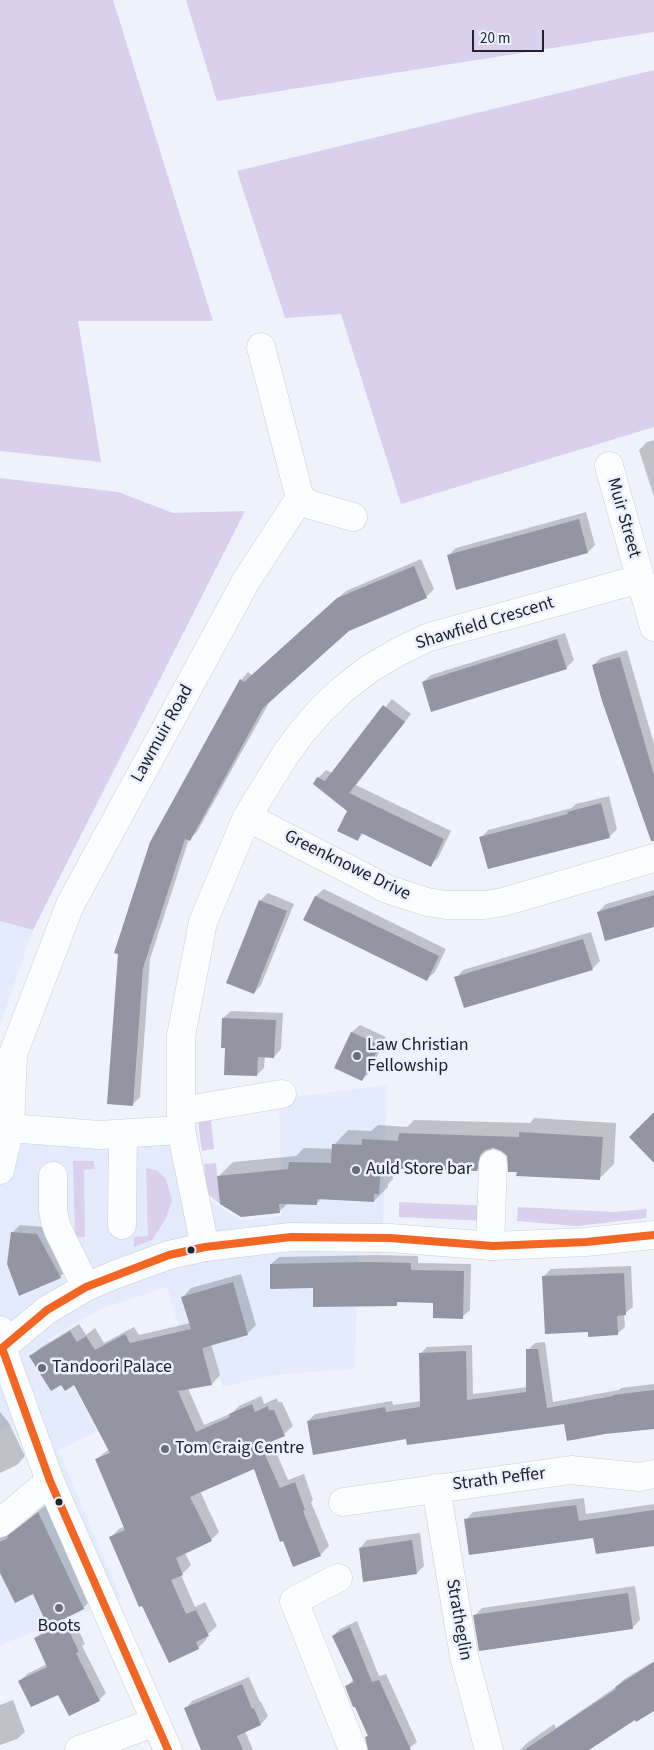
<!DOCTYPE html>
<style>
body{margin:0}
#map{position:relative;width:654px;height:1750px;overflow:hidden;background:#eef2fa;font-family:"Source Sans 3",sans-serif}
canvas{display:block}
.scale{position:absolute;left:472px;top:30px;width:72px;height:22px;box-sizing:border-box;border:2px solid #21242b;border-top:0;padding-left:6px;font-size:15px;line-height:18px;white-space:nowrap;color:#21242b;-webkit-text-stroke:4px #e9f0ff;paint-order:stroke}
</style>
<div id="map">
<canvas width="654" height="1750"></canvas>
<div class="scale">20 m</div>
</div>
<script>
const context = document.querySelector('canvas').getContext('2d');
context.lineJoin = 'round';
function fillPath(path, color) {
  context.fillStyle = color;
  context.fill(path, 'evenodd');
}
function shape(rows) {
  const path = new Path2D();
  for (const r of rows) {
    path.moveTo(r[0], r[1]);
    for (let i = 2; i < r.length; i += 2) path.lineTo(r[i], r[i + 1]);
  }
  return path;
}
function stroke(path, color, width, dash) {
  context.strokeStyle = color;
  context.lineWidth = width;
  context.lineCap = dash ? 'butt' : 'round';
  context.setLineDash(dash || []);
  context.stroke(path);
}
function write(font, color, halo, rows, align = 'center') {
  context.font = font + ' "Source Sans 3",sans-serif';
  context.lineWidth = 5;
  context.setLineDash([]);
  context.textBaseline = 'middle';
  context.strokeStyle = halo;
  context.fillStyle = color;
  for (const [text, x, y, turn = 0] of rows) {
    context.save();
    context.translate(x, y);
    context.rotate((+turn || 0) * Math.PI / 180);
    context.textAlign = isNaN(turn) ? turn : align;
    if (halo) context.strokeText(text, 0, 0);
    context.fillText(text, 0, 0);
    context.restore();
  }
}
fillPath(shape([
 [0,921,33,930,0,1025],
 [387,1085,382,1254,358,1254,355,1369,274,1375,223,1387,211,1351,188,1357,167,1287,102,1308,49,1339,97,1432,58,1450,121,1598,0,1645,0,1517,37,1481,12,1425,0,1431,0,1129,196,1121,205,1197,240,1220,282,1216,279,1099]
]), '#e3ebfd');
fillPath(shape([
 [0,0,113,0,213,321,78,321,101,462,0,451],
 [186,0,654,0,654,32,217,101],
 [654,70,654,427,401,504,341,314,285,318,237,171],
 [0,478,118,492,173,513,245,511,33,930,0,921],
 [210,1113,214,1149,202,1151,197,1114],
 [73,1161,94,1161,95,1169,84,1170,85,1237,75,1237],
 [216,1163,220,1204,207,1194,204,1164],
 [146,1168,157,1170,166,1179,172,1200,166,1218,152,1240,134,1247,134,1237,148,1236],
 [399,1202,488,1206,488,1221,399,1217],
 [518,1207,614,1212,647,1209,646,1218,577,1226,517,1221]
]), '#dacfec');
fillPath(shape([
 [654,440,654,497,639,450,647,442],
 [586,512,595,545,588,552,448,556,456,548],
 [421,559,434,589,426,597,348,630,270,701,197,832,189,839,150,959,140,1097,132,1105,151,842,241,680,248,672,252,675,346,591],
 [565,633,574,660,566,668,423,682,431,675],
 [627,650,654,744,654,815,593,665,601,658],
 [392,699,411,714,356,785,451,831,438,858,430,865,364,833,357,840,348,811,318,778,326,770,332,773],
 [609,796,617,829,610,836,488,868,481,838,488,830,572,808,576,804],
 [324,889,446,949,435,972,427,979,305,919,316,896],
 [654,890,654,925,598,912,606,904],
 [268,893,294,904,261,985,254,993,260,901],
 [591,932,600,961,592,969,456,978,463,970],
 [231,1011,283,1013,281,1049,274,1057,265,1056,264,1068,257,1075,227,1047,223,1018],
 [360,1025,386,1037,370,1072,362,1080,336,1067,352,1032],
 [534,1118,616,1123,614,1164,600,1178,518,1171,502,1149,492,1147,491,1155,477,1170,394,1167,393,1179,388,1184,388,1187,374,1201,322,1198,316,1204,288,1203,279,1212,219,1176,233,1162,296,1156,304,1148,333,1149,334,1145,348,1130,371,1131,378,1125,407,1127,414,1120,530,1123],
 [20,1225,44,1227,67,1269,60,1277,12,1233],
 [376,1255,418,1256,418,1263,471,1264,470,1310,462,1317,435,1302,399,1301,396,1304,314,1287,271,1264,279,1257],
 [631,1266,633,1307,624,1314,625,1327,617,1334,589,1331,543,1277,551,1269],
 [241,1274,256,1325,247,1334,211,1344,220,1375,212,1384,188,1388,204,1425,232,1413,239,1406,261,1396,264,1404,277,1398,278,1402,282,1402,293,1426,284,1434,271,1440,288,1480,304,1474,313,1500,311,1502,329,1546,320,1555,255,1467,200,1491,219,1532,211,1540,185,1553,191,1565,181,1575,195,1607,205,1602,217,1626,206,1636,207,1639,198,1648,111,1537,119,1529,125,1526,97,1459,109,1449,75,1383,31,1356,40,1348,79,1324,86,1335,95,1328,104,1343,134,1327,139,1335,190,1323,183,1297,191,1288],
 [545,1342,553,1402,619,1390,621,1388,654,1384,654,1428,565,1423,407,1438,308,1421,315,1414,392,1401,393,1405,422,1401,420,1354,427,1347,472,1345,473,1394,528,1387,528,1350,535,1343],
 [0,1412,9,1423,25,1456,17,1465,0,1473],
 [584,1498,586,1514,654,1504,654,1544,466,1520,473,1512],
 [49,1502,94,1597,83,1608,34,1593,0,1570,0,1538,16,1530],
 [420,1533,424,1566,417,1573,360,1548,367,1540],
 [635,1586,640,1620,632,1628,474,1616,482,1608],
 [73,1618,85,1644,82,1646,106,1693,99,1700,59,1694,20,1681,27,1674,47,1664,35,1639,42,1632],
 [357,1621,379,1676,386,1674,417,1742,407,1750,369,1750,366,1737,369,1735,346,1687,353,1680,333,1636,340,1629],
 [654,1661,654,1709,635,1718,587,1750,520,1750,527,1743,554,1724,556,1728,616,1687,623,1680],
 [249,1677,260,1702,261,1702,268,1716,261,1724,245,1731,253,1750,203,1750,185,1709,192,1701],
 [13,1700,25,1732,17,1739,0,1745,0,1705]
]), '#0003');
fillPath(shape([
 [579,519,588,553,456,590,447,555],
 [414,566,427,598,349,631,263,708,190,841,185,839,143,968,133,1106,107,1104,118,954,114,953,150,842,240,679,244,682,337,598],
 [557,639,567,669,431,712,422,682],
 [620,657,654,775,654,841,651,841,602,701,592,665],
 [383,705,405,722,349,793,444,839,431,867,361,833,358,841,337,831,347,811,313,784,317,777,325,781],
 [601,803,610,838,488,869,479,837,568,814,567,812],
 [654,895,654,927,605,941,597,912],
 [315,896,439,956,427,981,303,920],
 [259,900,287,911,254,994,226,983],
 [583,939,593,970,464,1008,454,977],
 [222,1018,276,1020,274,1058,258,1057,257,1076,224,1075,225,1048,221,1048],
 [351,1032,380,1045,362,1081,334,1068],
 [654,1112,654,1163,629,1137],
 [519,1132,603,1137,600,1180,516,1176,517,1172,508,1172,507,1156,501,1151,493,1148,485,1150,480,1155,477,1171,381,1168,379,1194,374,1194,374,1202,317,1199,317,1205,279,1204,280,1213,241,1217,220,1204,217,1176,288,1169,289,1162,331,1163,332,1144,362,1145,362,1139,398,1141,399,1133,519,1137],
 [11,1232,37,1234,61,1278,19,1296,7,1264],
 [368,1262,411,1263,411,1270,464,1271,463,1319,433,1318,433,1303,397,1302,397,1306,313,1307,313,1288,270,1289,270,1264],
 [624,1273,626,1315,617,1316,618,1335,588,1337,588,1332,545,1334,542,1276],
 [233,1282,248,1335,202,1348,212,1385,178,1391,196,1432,230,1417,229,1414,252,1404,255,1412,268,1406,269,1410,274,1410,285,1436,261,1446,280,1488,295,1482,305,1510,303,1511,321,1556,293,1567,283,1541,280,1542,254,1469,190,1497,212,1541,176,1558,183,1575,171,1580,186,1614,196,1610,209,1636,196,1642,199,1649,169,1663,142,1606,139,1607,109,1537,125,1530,95,1459,110,1453,74,1385,65,1391,61,1385,51,1391,29,1356,70,1331,77,1342,86,1336,95,1350,125,1334,130,1343,191,1329,181,1297],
 [526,1349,538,1349,547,1408,613,1396,613,1395,654,1390,654,1429,605,1434,567,1441,564,1424,407,1445,406,1439,313,1455,307,1421,385,1407,386,1412,420,1407,419,1353,466,1351,467,1400,526,1392],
 [576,1505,579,1521,654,1510,654,1546,596,1554,593,1538,469,1555,464,1519],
 [38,1512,84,1609,48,1627,33,1594,15,1603,0,1573,0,1542,8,1538,7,1536],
 [412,1540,417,1574,363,1582,359,1548],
 [628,1593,633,1629,479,1651,473,1615],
 [66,1624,79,1652,76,1653,100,1701,69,1716,58,1695,31,1707,18,1681,47,1667,34,1638],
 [350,1627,372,1682,379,1680,411,1750,368,1750,365,1737,368,1736,355,1707,353,1707,345,1686,354,1682,332,1636],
 [654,1662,654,1711,636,1722,635,1720,589,1750,524,1750,616,1689,615,1687],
 [242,1684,252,1709,254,1708,261,1725,237,1736,243,1750,201,1750,184,1708]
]), '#9495a3');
const minor = shape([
 [609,466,654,627],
 [300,498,311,505,353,517],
 [247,817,387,889,427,902,447,905,484,905,503,902,654,858],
 [181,1111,282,1094],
 [181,1130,99,1135,10,1128,13,1054,70,905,246,581,300,498,261,347],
 [0,1170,10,1128],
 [53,1176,53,1210,55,1221,58,1230,86,1287],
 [122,1225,123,1134],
 [490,1246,493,1164],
 [205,1247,181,1130,181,1036,203,922,247,817,285,755,302,732,321,710,342,690,369,669,398,652,429,637,640,579],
 [0,1330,2,1348,50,1481,168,1750],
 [436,1488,464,1656,489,1750],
 [343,1502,571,1470,639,1477,654,1474],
 [0,1523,50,1481],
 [338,1578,294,1601,353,1750],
 [79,1750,156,1722]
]);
const major = shape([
 [0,1349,47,1310,86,1287,114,1275,169,1255,205,1247,291,1237,390,1238,493,1246,586,1242,654,1235]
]);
stroke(minor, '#caced5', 29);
stroke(major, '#caced5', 29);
stroke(minor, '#fcfdfe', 28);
stroke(major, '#fcfdfe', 28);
stroke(shape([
 [2,1348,47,1310,86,1287,169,1255,205,1247,291,1237,390,1238,493,1246,586,1242,654,1235],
 [2,1348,50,1481,168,1750]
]), '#f26522', 8);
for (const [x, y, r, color] of [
 [357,1056,5,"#696c73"],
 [356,1170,5,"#696c73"],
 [191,1250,4.5,"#21242b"],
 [42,1368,5,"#696c73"],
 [165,1449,5,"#696c73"],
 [59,1502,4.5,"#21242b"],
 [59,1608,5,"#696c73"]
]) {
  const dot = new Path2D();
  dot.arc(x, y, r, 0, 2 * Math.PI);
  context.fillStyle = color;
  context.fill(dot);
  stroke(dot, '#e9f0ff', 2);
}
write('18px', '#21242b', '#e9f0ff', [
 ["Muir Street",623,518,74],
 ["Shawfield Crescent",485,624,-17],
 ["Lawmuir Road",163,734,-61],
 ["Greenknowe Drive",347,866,26],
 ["Strath Peffer",499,1480,-7],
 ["Stratheglin",458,1620,80]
]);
write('18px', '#21242b', '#e9f0ff', [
 ["Law Christian",367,1046],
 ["Fellowship",367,1067],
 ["Auld Store bar",366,1170],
 ["Tandoori Palace",52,1368],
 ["Tom Craig Centre",175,1449],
 ["Boots",59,1627,"center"]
], 'left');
</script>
